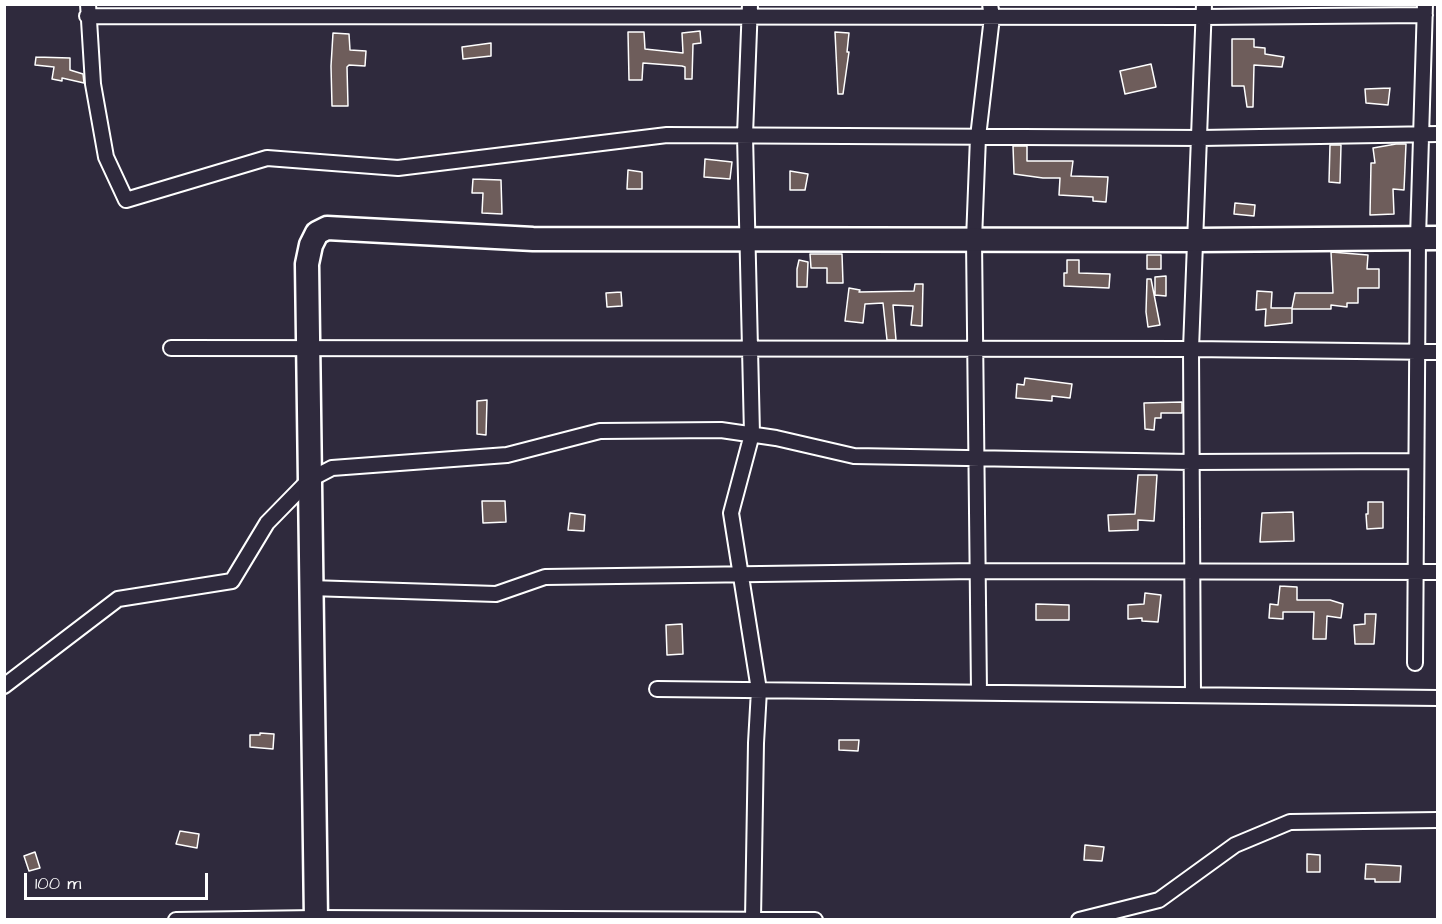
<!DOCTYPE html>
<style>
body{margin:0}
#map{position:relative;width:1442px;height:924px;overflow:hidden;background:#2f2a3d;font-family:"Architects Daughter",sans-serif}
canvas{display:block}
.frame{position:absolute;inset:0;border:6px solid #fff;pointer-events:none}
.scale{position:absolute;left:24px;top:873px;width:184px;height:27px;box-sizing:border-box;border:3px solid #fff;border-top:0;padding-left:8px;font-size:18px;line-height:21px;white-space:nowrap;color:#fff;-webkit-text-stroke:4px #2f2a3d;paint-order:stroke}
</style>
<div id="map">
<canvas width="1442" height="924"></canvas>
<div class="frame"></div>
<div class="scale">100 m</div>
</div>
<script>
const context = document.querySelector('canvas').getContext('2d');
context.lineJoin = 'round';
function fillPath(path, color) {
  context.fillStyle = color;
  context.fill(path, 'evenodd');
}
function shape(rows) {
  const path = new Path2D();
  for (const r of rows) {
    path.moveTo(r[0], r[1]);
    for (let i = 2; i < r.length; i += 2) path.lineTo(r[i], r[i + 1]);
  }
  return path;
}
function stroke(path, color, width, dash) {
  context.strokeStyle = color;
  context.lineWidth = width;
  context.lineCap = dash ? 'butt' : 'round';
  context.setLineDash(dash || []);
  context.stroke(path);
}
const building = shape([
 [700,31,701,43,693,44,692,79,685,79,685,67,682,66,643,63,642,80,629,80,628,32,644,32,645,49,683,53,682,33,700,31],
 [835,32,849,33,847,52,849,52,843,94,838,94,835,32],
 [333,33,349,34,350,50,366,51,365,66,349,65,347,67,348,106,332,106,331,66,333,33],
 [1232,39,1254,39,1254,47,1265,48,1265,54,1284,57,1282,67,1254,65,1253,107,1247,107,1244,86,1232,86,1232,39],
 [491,43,491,56,463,59,462,47,491,43],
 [36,57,70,58,70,70,83,74,84,83,62,78,62,81,52,79,54,67,35,65,36,57],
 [1151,64,1156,87,1125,94,1120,71,1151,64],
 [1390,88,1388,105,1366,103,1365,89,1390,88],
 [1396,144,1406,144,1404,190,1393,189,1394,214,1370,215,1371,163,1375,163,1373,148,1396,144],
 [1330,145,1341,145,1340,183,1329,182,1330,145],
 [1013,146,1027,146,1027,161,1073,161,1071,176,1108,177,1106,202,1093,201,1093,197,1059,195,1060,178,1043,178,1014,174,1013,146],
 [705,159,732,162,730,179,704,177,705,159],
 [628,170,642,172,642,189,627,189,628,170],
 [790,171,808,174,805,190,790,190,790,171],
 [473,179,501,180,502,214,482,213,483,193,472,193,473,179],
 [1235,203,1255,205,1254,216,1234,214,1235,203],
 [1331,252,1368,255,1367,269,1379,269,1379,288,1358,288,1358,303,1347,303,1347,307,1331,305,1331,309,1292,309,1292,323,1265,326,1266,309,1256,310,1257,291,1272,292,1271,308,1292,308,1295,293,1333,293,1331,252],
 [810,254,842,254,843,283,827,283,827,268,811,268,810,254],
 [1147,255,1161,255,1161,269,1147,269,1147,255],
 [799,260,808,262,807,287,797,287,797,269,799,260],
 [1067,260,1079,260,1079,273,1110,274,1109,288,1064,286,1064,273,1067,273,1067,260],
 [1166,276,1166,296,1155,295,1155,277,1166,276],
 [1147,279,1151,279,1160,325,1148,327,1146,312,1147,279],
 [915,284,923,284,922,326,911,325,913,306,893,305,896,340,887,340,883,303,865,304,863,323,845,321,849,288,860,290,859,292,914,291,915,284],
 [621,292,622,306,607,307,606,293,621,292],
 [1025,378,1072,384,1070,398,1052,396,1052,401,1016,398,1017,384,1024,385,1025,378],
 [487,400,486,435,477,434,477,401,487,400],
 [1182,402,1182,413,1161,413,1161,418,1155,418,1154,430,1145,429,1144,403,1182,402],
 [1138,475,1157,475,1154,521,1138,520,1138,530,1109,531,1108,515,1135,514,1138,475],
 [482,501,505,501,506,522,483,523,482,501],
 [1368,502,1383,502,1383,528,1367,529,1366,514,1368,514,1368,502],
 [1293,512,1294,541,1260,542,1262,513,1293,512],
 [570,513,585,515,584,531,568,530,570,513],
 [1280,586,1297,587,1297,600,1330,600,1343,604,1341,618,1327,616,1326,639,1313,639,1314,612,1283,612,1283,619,1269,618,1270,604,1278,605,1280,586],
 [1145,593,1161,595,1158,622,1142,621,1142,618,1128,619,1128,605,1144,604,1145,593],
 [1036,604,1069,605,1069,620,1036,620,1036,604],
 [1365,614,1376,614,1374,644,1355,644,1354,625,1365,624,1365,614],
 [682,624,683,654,667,655,666,625,682,624],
 [260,733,274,734,273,749,250,747,250,735,260,735,260,733],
 [839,740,859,740,858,751,839,750,839,740],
 [180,831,199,834,197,848,176,844,180,831],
 [1085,845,1104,847,1102,861,1084,860,1085,845],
 [35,852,40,868,29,871,24,856,35,852],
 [1307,854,1320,855,1320,872,1307,872,1307,854],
 [1366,864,1401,866,1400,882,1375,882,1375,879,1365,879,1366,864]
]);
fillPath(building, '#6e5d5b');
stroke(building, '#fff', 1.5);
const minor = shape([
 [88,4,93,84,106,157,126,200,267,158,398,168,667,135,1201,138,1438,134],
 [750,4,745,135,752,434,731,513,759,690,756,743,753,919],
 [87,16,1204,17,1425,15],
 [171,348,1191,349,1438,352],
 [310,588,496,594,545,577,977,571,1438,572],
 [1415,663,1418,238,1425,4],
 [4,686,118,599,232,581,267,523,309,480,332,468,507,455,600,431,721,430,776,438,854,456,1191,462,1416,461],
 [657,689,1438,698],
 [979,692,974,240,978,137,992,17,990,4],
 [1193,695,1191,349,1204,4],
 [176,920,316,918,815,920],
 [1079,920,1159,900,1235,845,1290,822,1438,820]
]);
const primary = shape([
 [316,920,307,264,311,245,317,233,327,228,533,239,1196,240,1438,238]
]);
stroke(minor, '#fff', 18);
stroke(primary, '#fff', 27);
stroke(minor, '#2f2a3d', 14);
stroke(primary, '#2f2a3d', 22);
</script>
